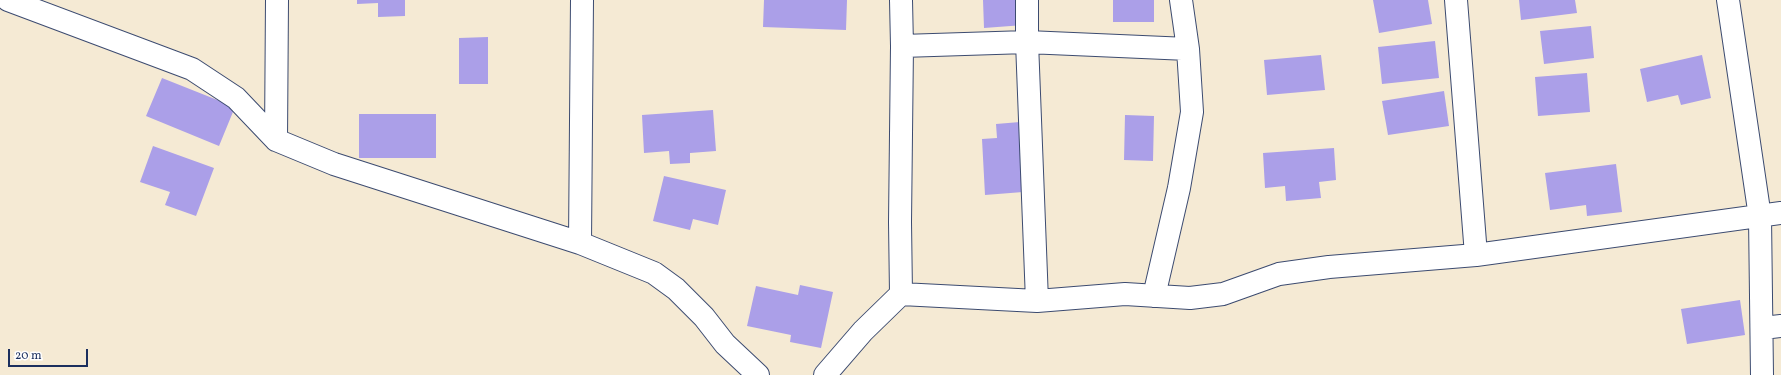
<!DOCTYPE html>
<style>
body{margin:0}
#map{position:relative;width:1781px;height:375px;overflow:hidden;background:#f5ead4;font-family:Vollkorn,serif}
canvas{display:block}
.scale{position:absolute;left:8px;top:349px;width:80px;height:18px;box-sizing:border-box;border:2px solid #1b2f5e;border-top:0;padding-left:5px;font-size:12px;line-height:14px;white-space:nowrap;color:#1b2f5e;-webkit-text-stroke:3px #fff;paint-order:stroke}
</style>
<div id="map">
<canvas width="1781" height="375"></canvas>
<div class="scale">20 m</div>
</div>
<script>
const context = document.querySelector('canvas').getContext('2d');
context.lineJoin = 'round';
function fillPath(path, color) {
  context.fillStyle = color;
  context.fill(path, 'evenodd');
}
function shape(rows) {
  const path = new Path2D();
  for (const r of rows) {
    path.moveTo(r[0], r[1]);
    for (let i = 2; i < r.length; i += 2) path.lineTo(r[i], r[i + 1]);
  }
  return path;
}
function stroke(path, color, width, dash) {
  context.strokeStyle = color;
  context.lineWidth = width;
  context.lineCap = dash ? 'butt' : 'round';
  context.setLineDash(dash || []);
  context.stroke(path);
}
fillPath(shape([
 [357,0,405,0,405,16,378,17,378,3,357,4],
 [764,0,847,0,846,30,763,27],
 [983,0,1023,0,1024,25,984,28],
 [1113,0,1154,0,1154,22,1113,22],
 [1373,0,1428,0,1432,24,1379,33],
 [1519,0,1575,0,1577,13,1521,20],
 [1591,26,1594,58,1544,64,1540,31],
 [488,37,488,84,459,84,459,38],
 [1435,41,1439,78,1382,84,1378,47],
 [1321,55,1325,90,1267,95,1264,60],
 [1702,55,1711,98,1681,105,1678,95,1647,102,1640,69],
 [1587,73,1590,112,1538,116,1535,77],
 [162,78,235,107,219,146,146,116],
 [1444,91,1449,126,1388,135,1382,101],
 [713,110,716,151,690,153,690,163,670,164,669,151,644,153,642,115],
 [359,114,436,114,436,158,359,158],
 [1125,115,1154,116,1153,161,1124,160],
 [1020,122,1023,192,985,195,982,139,997,138,996,124],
 [153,146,214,168,196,216,165,205,170,192,140,182],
 [1334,148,1336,180,1319,182,1321,198,1286,201,1285,186,1265,188,1263,153],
 [1616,164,1622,212,1587,216,1586,205,1550,210,1545,173],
 [664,176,726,190,718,225,693,219,690,230,653,221],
 [800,285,833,292,821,348,790,342,791,335,747,326,756,286,798,295],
 [1740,300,1745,335,1687,344,1681,309]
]), '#ab9fe8');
const minor = shape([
 [8,0,192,69,236,98,276,140,334,164,580,243,654,273,676,289,704,317,725,344,758,375],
 [1027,0,1027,42,1037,301],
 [1456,0,1476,255],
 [1728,0,1760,217,1762,375],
 [902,46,1027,42,1188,49],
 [276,140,277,0],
 [580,243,582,0],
 [901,294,1037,301,1125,294,1190,298,1223,294,1279,274,1329,267,1476,255,1781,213],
 [1154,296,1179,188,1192,112,1188,49,1181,0],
 [1763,328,1781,326],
 [825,375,863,331,901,294,900,222,902,46,901,0]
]);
stroke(minor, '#3c4b70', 24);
stroke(minor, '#fff', 22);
</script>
